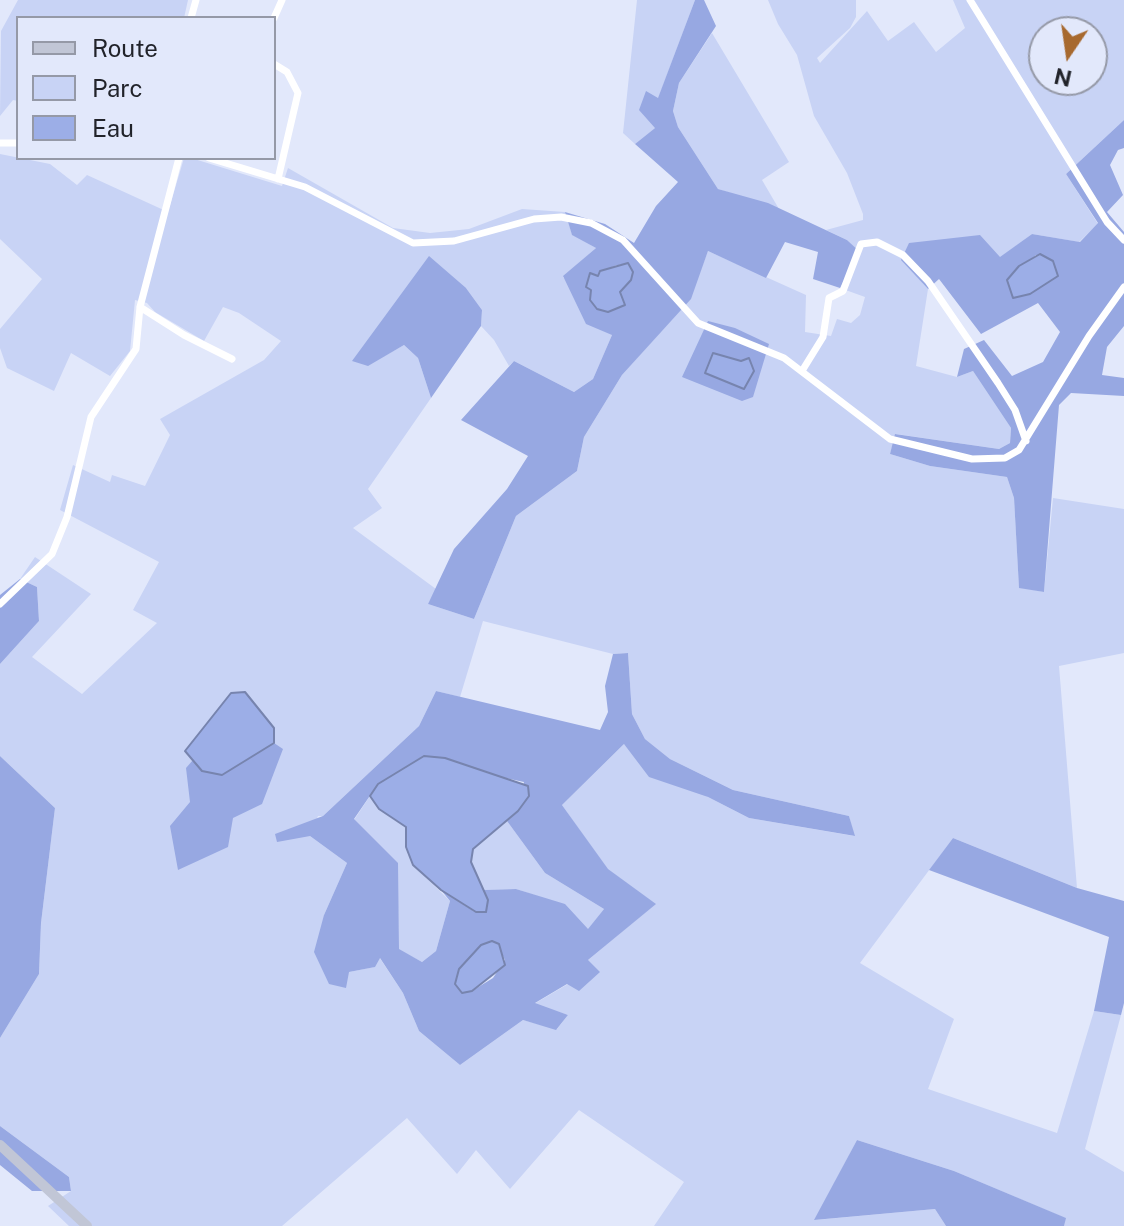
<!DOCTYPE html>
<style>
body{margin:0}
#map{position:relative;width:1124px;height:1226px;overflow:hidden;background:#e2e8fb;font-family:"Public Sans",sans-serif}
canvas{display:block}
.legend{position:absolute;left:16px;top:16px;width:260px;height:144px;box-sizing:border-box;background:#e2e8fb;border:2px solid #9599a7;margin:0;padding:10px 14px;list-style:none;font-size:24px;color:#21232a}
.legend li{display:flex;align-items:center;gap:16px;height:40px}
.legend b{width:40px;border:2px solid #9599a7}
.north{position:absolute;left:1028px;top:16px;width:80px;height:80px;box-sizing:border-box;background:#e2e8fb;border:2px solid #9599a7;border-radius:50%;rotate:193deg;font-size:22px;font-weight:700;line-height:32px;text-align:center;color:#21232a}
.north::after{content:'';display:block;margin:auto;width:28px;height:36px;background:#a7692f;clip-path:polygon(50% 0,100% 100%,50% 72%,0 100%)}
</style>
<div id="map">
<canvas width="1124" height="1226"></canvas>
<ul class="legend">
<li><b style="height:10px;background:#c1c6d6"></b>Route</li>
<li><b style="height:22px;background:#c8d3f5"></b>Parc</li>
<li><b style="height:22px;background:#9caee7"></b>Eau</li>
</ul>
<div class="north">N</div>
</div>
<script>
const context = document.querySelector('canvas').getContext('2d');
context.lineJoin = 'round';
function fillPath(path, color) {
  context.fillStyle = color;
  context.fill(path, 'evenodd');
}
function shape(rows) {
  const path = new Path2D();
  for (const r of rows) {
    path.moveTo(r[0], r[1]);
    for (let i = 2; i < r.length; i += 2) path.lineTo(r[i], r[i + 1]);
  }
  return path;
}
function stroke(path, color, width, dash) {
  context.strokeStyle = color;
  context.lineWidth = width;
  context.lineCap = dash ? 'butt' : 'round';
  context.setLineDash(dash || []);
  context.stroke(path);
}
fillPath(shape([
 [18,0,188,0,184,18,18,18,18,101,13,100,0,116,1,31],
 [637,0,695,0,658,99,655,128,635,144,623,133],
 [768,0,856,0,856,17,850,28,817,58,820,63,867,11,888,41,914,22,936,52,965,28,953,0,1124,0,1124,120,1066,174,1098,224,1079,242,1032,234,1000,258,901,259,928,289,916,366,957,377,973,371,1011,428,1010,443,999,449,896,434,890,454,930,466,1007,477,1014,498,1019,587,1044,592,1053,498,1124,509,1124,653,1059,666,1077,888,953,838,860,963,954,1019,928,1089,1057,1133,1094,1011,1121,1015,1085,1149,1124,1172,1124,1226,1064,1226,1065,1218,954,1171,857,1140,815,1220,935,1209,946,1226,654,1226,684,1182,579,1110,510,1189,476,1150,457,1174,407,1118,282,1226,69,1226,48,1206,71,1191,69,1177,0,1126,0,1038,39,974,41,923,55,808,0,756,0,664,39,621,37,587,20,579,35,557,91,594,32,657,82,694,157,623,133,610,159,562,60,510,73,465,110,482,112,475,145,486,170,435,160,419,264,360,281,341,239,313,223,307,204,341,155,312,147,303,135,300,130,351,110,376,71,353,54,391,7,368,0,348,0,329,42,279,0,239,0,154,50,164,77,185,87,175,168,212,184,158,191,158,282,186,288,168,393,228,430,233,469,229,522,209,565,212,572,234,596,248,563,277,612,335,593,379,574,392,514,361,509,366,494,340,481,326,482,310,466,288,368,365,404,345,418,358,431,398,368,489,382,508,353,528,436,589,428,604,474,619,516,516,577,471,584,437,622,375,690,298,708,251,806,295,805,332,831,336,837,319,851,323,860,315,865,297,840,288,859,252,847,240,826,230,863,220,863,214,847,173,814,116,797,55,778,24],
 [1044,32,1092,32,1092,80,1044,80],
 [483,621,613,654,628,653,632,714,645,739,670,759,733,790,849,816,854,836,749,818,708,797,624,744,562,805,607,869,655,904,587,961,568,984,534,1004,568,1015,557,1029,523,1020,460,1065,419,1031,403,993,379,957,374,967,349,972,324,915,347,863,310,836,318,816,323,816,419,726,436,691,460,697],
 [712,33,789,162,762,180,779,209,718,189,678,127,673,111,679,83],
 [370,796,391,818,406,827,406,847,413,865,450,901,436,951,422,962,399,950,397,863,354,820],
 [507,821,545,873,604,909,588,930,540,897,516,889,484,890,471,862,473,849]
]), '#c8d3f5');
fillPath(shape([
 [695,0,704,0,716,26,679,83,673,111,678,127,718,189,768,203,847,240,860,252,840,288,813,279,818,252,785,242,766,278,708,251,691,299,622,375,584,437,577,471,516,516,474,619,428,604,454,549,507,489,528,456,461,420,514,361,574,392,593,379,612,335,586,324,563,276,596,248,572,235,565,212,605,224,634,243,656,206,678,182,635,144,655,128,639,110,646,91,658,98],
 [628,263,620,292,593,295,587,284,590,273,598,276,614,266],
 [1124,120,1124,148,1118,150,1110,165,1123,195,1107,212,1124,232,1124,326,1107,347,1102,375,1124,378,1124,396,1071,393,1059,405,1044,592,1019,588,1014,498,1007,477,930,466,890,454,895,434,999,449,1010,443,1011,428,973,371,957,377,964,349,984,340,1012,376,1043,362,1060,332,1038,303,981,334,939,279,928,289,901,260,909,243,980,235,1000,257,1032,234,1080,242,1098,223,1066,174],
 [1036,255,1058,276,1030,294,1013,298,1007,280],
 [429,256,466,288,482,310,481,326,431,398,418,358,404,345,368,366,352,361],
 [708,321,735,328,769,344,753,397,742,401,682,377],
 [20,579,37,587,39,621,0,664,0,595],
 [628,653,632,714,645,739,670,759,733,790,849,816,855,836,749,818,708,797,649,777,624,744,562,805,608,869,656,904,588,960,600,972,579,991,567,984,535,1003,568,1015,556,1030,523,1020,460,1065,419,1031,403,993,380,958,375,967,349,972,346,988,329,984,314,952,324,915,347,863,310,836,277,842,275,834,323,816,419,726,436,691,600,730,608,712,605,686,613,654],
 [496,776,524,782,518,811,507,821,545,873,604,909,588,929,565,904,516,889,484,890,485,912,475,912,441,890,450,901,436,951,422,962,399,949,398,863,354,819,378,784],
 [481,945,501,952,505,960,493,978,472,991,459,969],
 [274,743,283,749,262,804,233,818,228,847,178,870,170,826,190,802,186,768,193,760,202,771,222,775],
 [0,756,55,808,41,923,39,974,0,1038],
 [953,838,1077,888,1124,901,1124,1003,1121,1015,1094,1011,1109,937,929,870],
 [0,1126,69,1177,71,1191,32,1191,0,1165],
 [857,1140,954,1171,1066,1218,1064,1226,946,1226,935,1209,814,1220]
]), '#97a8e2');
const water = shape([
 [1040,254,1053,261,1058,276,1030,294,1013,298,1007,280,1019,266,1040,254],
 [628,263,633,272,631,280,620,292,625,305,608,312,597,309,590,300,591,290,586,287,590,273,598,276,600,271,628,263],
 [713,353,741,361,749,358,754,371,744,389,705,373,713,353],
 [245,692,274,728,274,743,222,775,202,771,185,751,231,693,245,692],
 [424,756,445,758,528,786,529,796,518,811,473,849,471,862,488,900,486,912,476,912,441,890,413,865,406,847,406,827,379,809,370,796,378,784,424,756],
 [492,941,499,944,505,965,472,991,462,993,455,984,459,969,481,945,492,941]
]);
fillPath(water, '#9caee7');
stroke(water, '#7784ae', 2);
stroke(shape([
 [970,0,1107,222,1124,240],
 [191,18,196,0],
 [274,18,282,0],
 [274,64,287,72,298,93,278,179],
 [0,143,18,143],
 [209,158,305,187,413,243,454,241,534,219,561,217,591,223,623,240,698,323,784,358,890,439,972,459,1005,458,1019,450,1089,336,1124,287],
 [140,307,184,335,232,359],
 [802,371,823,337,829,298,843,291,861,244,877,242,903,255,928,281,998,383,1015,410,1026,441],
 [0,604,52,554,67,517,91,417,136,349,140,307,179,158]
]), '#fff', 7);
stroke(shape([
 [0,1145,87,1226]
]), '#c1c6d6', 10);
</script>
